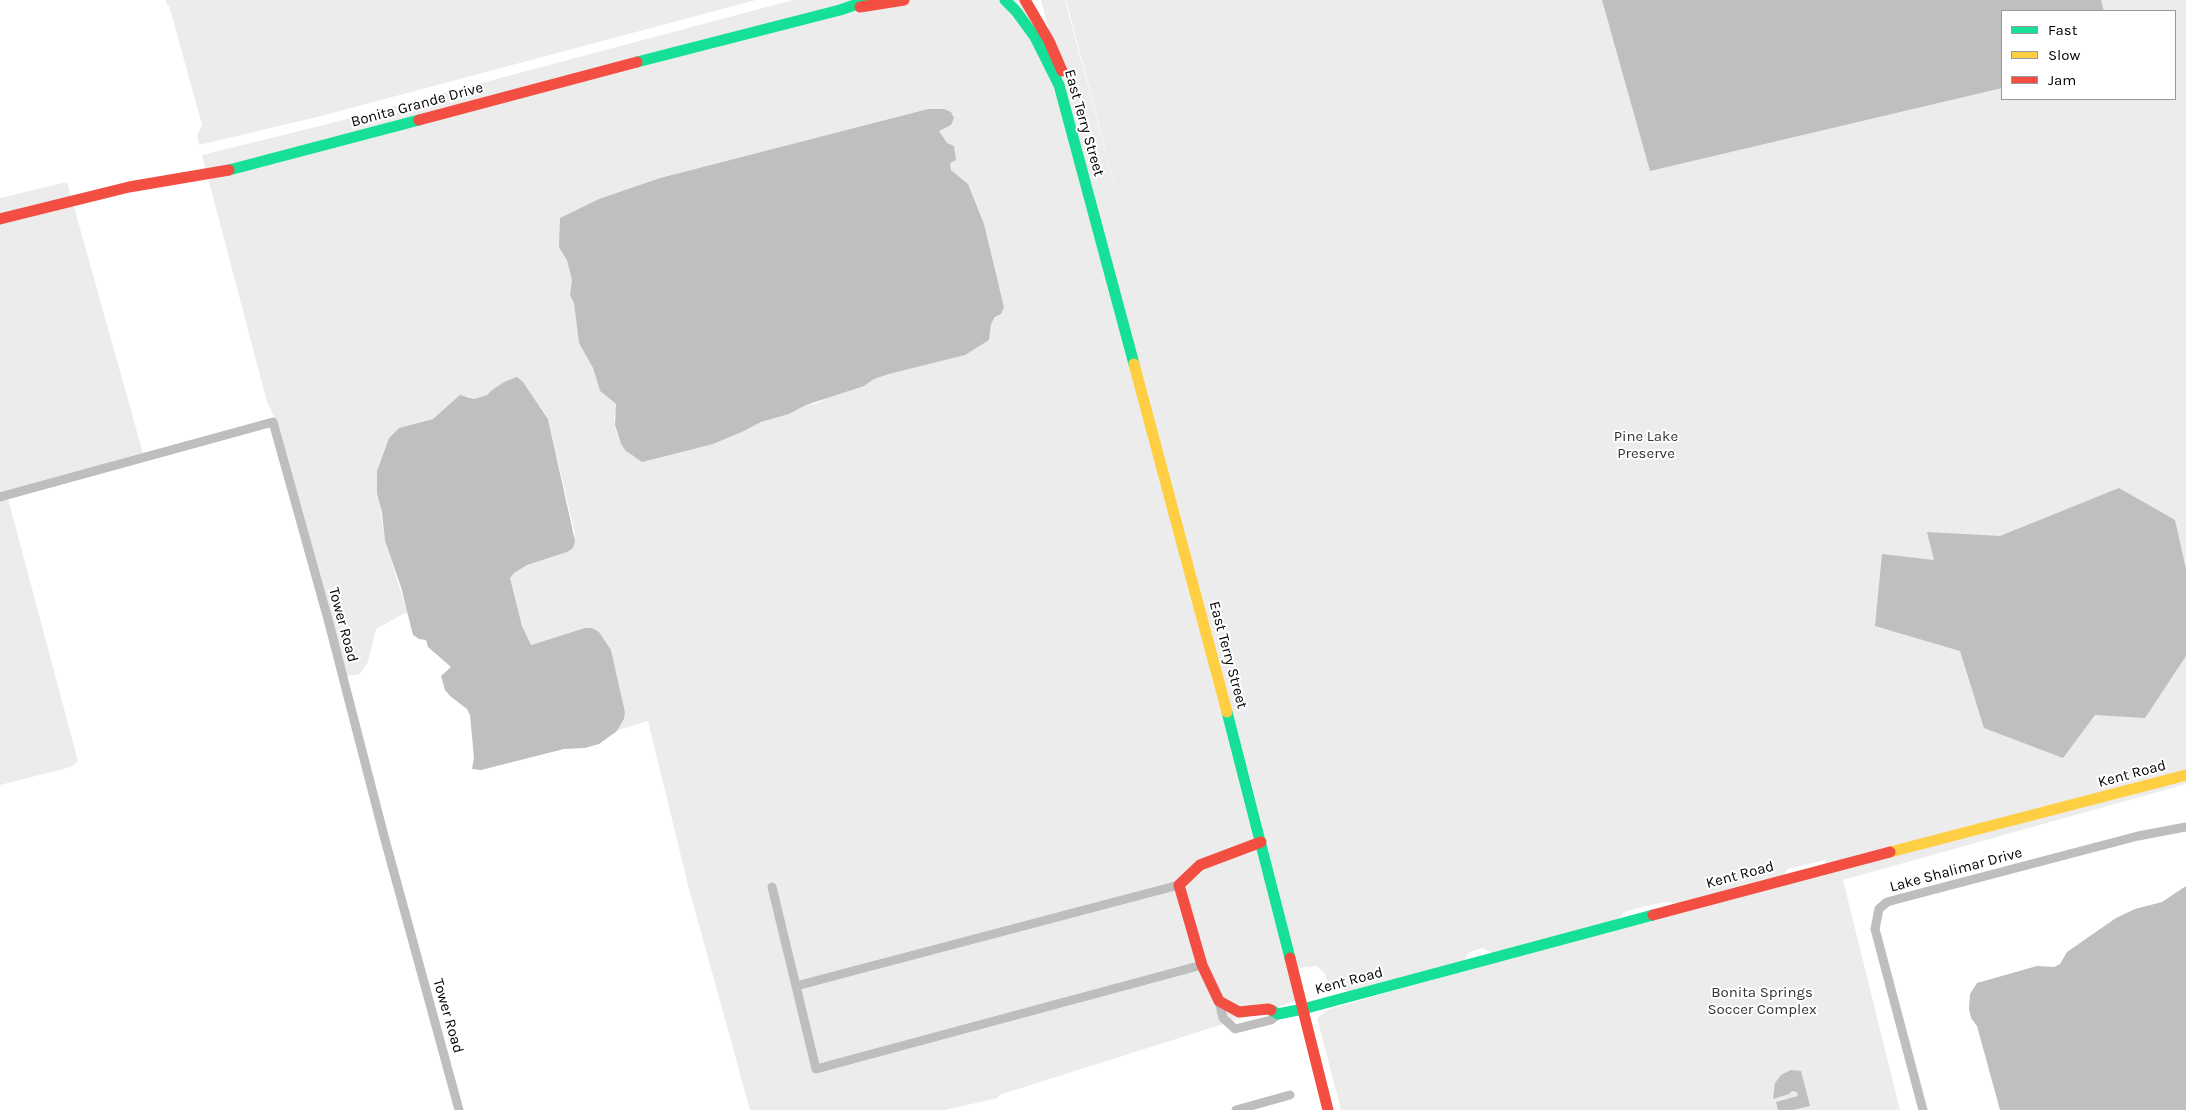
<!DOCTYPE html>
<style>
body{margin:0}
#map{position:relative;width:2186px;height:1110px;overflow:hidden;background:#fff;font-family:Karla,sans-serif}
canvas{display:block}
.legend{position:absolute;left:2001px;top:10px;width:175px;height:90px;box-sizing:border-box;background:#fff;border:1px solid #999;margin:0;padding:6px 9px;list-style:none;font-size:15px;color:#000}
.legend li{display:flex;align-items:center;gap:10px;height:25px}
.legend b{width:25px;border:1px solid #999}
</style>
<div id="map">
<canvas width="2186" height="1110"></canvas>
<ul class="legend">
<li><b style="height:6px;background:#16e098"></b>Fast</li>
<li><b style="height:6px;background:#ffcf43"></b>Slow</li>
<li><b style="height:6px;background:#f24e42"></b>Jam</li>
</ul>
</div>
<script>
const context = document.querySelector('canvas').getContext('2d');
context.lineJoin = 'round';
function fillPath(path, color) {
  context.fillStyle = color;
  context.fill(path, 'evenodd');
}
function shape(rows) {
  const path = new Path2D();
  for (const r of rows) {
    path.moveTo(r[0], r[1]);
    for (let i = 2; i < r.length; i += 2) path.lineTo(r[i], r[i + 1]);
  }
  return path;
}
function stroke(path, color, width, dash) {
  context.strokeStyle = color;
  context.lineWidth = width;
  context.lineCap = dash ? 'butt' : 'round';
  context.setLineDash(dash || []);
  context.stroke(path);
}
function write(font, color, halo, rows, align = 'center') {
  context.font = font + ' Karla,sans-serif';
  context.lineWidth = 4;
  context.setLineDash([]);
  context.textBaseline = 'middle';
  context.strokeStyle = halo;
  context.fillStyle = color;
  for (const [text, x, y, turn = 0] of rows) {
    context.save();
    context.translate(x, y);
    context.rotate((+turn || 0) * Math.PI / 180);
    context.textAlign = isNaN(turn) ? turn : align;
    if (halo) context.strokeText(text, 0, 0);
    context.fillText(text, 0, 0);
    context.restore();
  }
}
fillPath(shape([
 [166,0,756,0,321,116,199,145,197,136,202,125,169,5,167,5],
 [793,0,1030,0,1132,374,1242,788,1296,1001,999,1095,998,1098,945,1110,750,1110,688,885,648,721,618,730,624,719,625,712,611,650,599,632,585,628,531,645,522,626,510,578,514,573,527,565,567,552,575,534,548,418,523,382,504,382,492,390,487,395,474,399,468,396,433,419,399,428,389,438,377,471,377,486,385,541,408,614,405,613,376,629,368,662,360,674,346,676,275,419,267,402,202,155,324,125],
 [928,109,944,109,951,112,951,125,938,131,955,153,955,157,949,163,951,170,968,184,984,224,1004,307,991,324,989,340,959,356,889,374,874,379,864,386,837,393,818,403,806,405,789,414,761,422,742,432,713,444,637,458,631,455,621,444,616,431,614,417,617,411,616,404,600,391,593,368,579,343,574,303,570,295,572,280,567,260,573,211,660,178],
 [1041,0,1065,0,1129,240,1066,0,2186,0,2186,784,1843,880,1900,1110,1341,1110,1317,1018,1329,1009,1827,869,1825,860,1788,869,1778,882,1686,906,1669,902,1654,904,1624,912,1616,922,1496,956,1483,948,1469,952,1463,962,1349,993,1340,986,1329,989,1325,973,1316,966,1298,968,1252,785],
 [2002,11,2175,11,2175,99,2002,99],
 [67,182,144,457,6,491,78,761,71,767,0,785,0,198]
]), '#ececec');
fillPath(shape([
 [1602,0,2101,0,2104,11,2002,11,2002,88,1650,171],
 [928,109,944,109,951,112,954,118,951,125,939,131,947,143,954,146,956,160,950,163,951,170,968,184,984,224,1004,307,1001,314,995,317,991,324,989,340,965,355,889,374,874,379,864,386,806,405,789,414,761,422,742,432,713,444,642,462,626,451,621,444,615,425,616,404,600,391,593,368,579,343,574,303,570,295,572,280,567,260,559,247,560,218,599,199,660,178],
 [517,377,523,382,548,419,575,541,573,548,567,552,527,565,514,573,510,578,522,626,531,645,585,628,592,628,599,632,611,650,625,712,624,719,617,731,599,744,585,748,564,749,481,770,472,769,474,758,470,715,467,709,450,696,445,690,441,676,451,667,428,647,426,640,419,639,413,635,401,587,385,541,382,513,377,493,377,471,389,438,399,428,433,419,460,395,474,399,487,395,492,390,504,382],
 [2119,488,2175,520,2186,569,2186,656,2145,718,2095,715,2063,758,1984,728,1960,651,1875,626,1882,554,1934,560,1927,532,2000,536],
 [2186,886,2186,1110,2000,1110,1977,1026,1971,1018,1969,1009,1970,994,1977,983,2037,966,2054,967,2060,964,2067,952,2116,918,2135,909,2162,902],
 [1791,1070,1801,1071,1810,1106,1793,1110,1778,1110,1776,1102,1798,1096,1797,1092,1792,1091,1789,1094,1773,1099,1775,1083,1781,1075]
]), '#bfbfbf');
stroke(shape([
 [0,497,273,422,329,623,384,836,459,1110],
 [1179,885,796,986,816,1069,1202,965],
 [772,887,796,986],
 [1219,1001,1223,1018,1235,1029,1271,1020,1278,1014],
 [1236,1110,1290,1095],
 [1923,1110,1875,929,1879,909,1887,902,1898,899,2138,836,2186,827]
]), '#bebebe', 9);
stroke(shape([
 [1005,0,1016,11,1035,37,1059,85,1134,364],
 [637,62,840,10,869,0],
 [229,170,419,120],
 [1227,712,1290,958],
 [1271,1010,1278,1014,1303,1009,1653,915]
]), '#16e098', 11);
stroke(shape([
 [1134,364,1227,712],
 [1890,852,2186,775]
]), '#ffcf43', 11);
stroke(shape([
 [1025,0,1049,41,1062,71],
 [860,7,904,0],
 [419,120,637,62],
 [0,219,129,187,229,170],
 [1261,842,1200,865,1179,885,1202,965,1219,1001,1239,1012,1268,1009,1271,1010],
 [1653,915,1890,852],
 [1290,958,1328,1110]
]), '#f24e42', 11);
write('15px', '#000', '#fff', [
 ["Bonita Grande Drive",417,105,-15],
 ["East Terry Street",1084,123,74],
 ["Tower Road",343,625,75],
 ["East Terry Street",1228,655,75],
 ["Kent Road",2132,774,-15],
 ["Lake Shalimar Drive",1956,870,-15],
 ["Kent Road",1740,875,-15],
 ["Kent Road",1349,981,-15],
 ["Tower Road",448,1016,74]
]);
write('15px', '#333', '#fff', [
 ["Pine Lake",1646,437],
 ["Preserve",1646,454],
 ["Bonita Springs",1762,993],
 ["Soccer Complex",1762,1010]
]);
</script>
